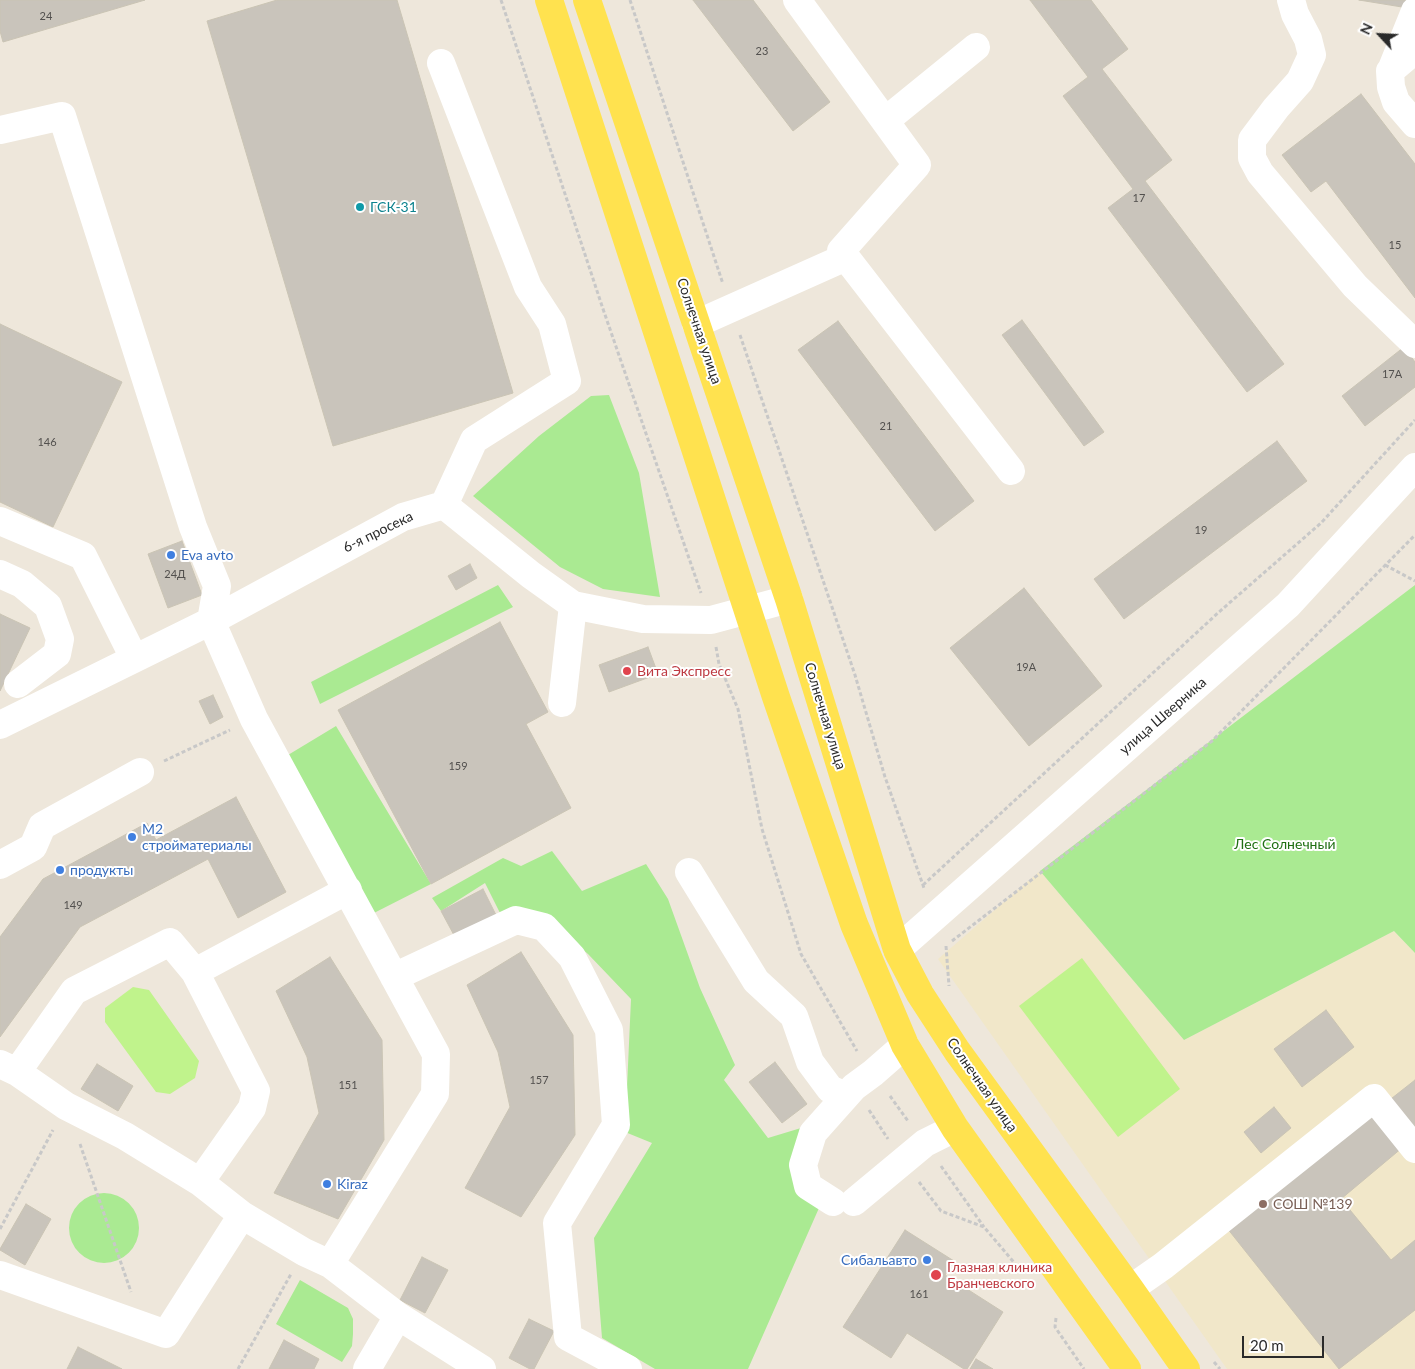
<!DOCTYPE html>
<meta charset="utf-8">
<style>
body{margin:0}
#map{position:relative;width:1415px;height:1369px;overflow:hidden;background:#eee7db;font-family:Lato,sans-serif}
canvas{display:block}
.north{position:absolute;left:1355px;top:10px;width:50px;height:50px;-webkit-text-stroke:4px #fff;paint-order:stroke;rotate:295deg;font-size:14px;font-weight:700;line-height:20px;text-align:center;color:#2a2a2a}
.north::after{content:'';display:block;margin:auto;width:18px;height:22px;background:#2a2a2a;clip-path:polygon(50% 0,100% 100%,50% 72%,0 100%)}
.scale{position:absolute;left:1242px;top:1336px;width:82px;height:22px;box-sizing:border-box;border:2px solid #2a2a2a;border-top:0;padding-left:6px;font-size:15px;line-height:18px;white-space:nowrap;color:#2a2a2a;-webkit-text-stroke:4px #fff;paint-order:stroke}
</style>
<div id="map">
<canvas width="1415" height="1369"></canvas>
<div class="north">N</div>
<div class="scale">20 m</div>
</div>
<script>
const context = document.querySelector('canvas').getContext('2d');
context.lineJoin = 'round';
function fillPath(path, color) {
  context.fillStyle = color;
  context.fill(path, 'evenodd');
}
function shape(rows) {
  const path = new Path2D();
  for (const r of rows) {
    if (r.length === 3) {
      path.moveTo(r[0] + r[2], r[1]);
      path.arc(r[0], r[1], r[2], 0, 2 * Math.PI);
      continue;
    }
    path.moveTo(r[0], r[1]);
    for (let i = 2; i < r.length; i += 2) path.lineTo(r[i], r[i + 1]);
  }
  return path;
}
function stroke(path, color, width, dash) {
  context.strokeStyle = color;
  context.lineWidth = width;
  context.lineCap = dash ? 'butt' : 'round';
  context.setLineDash(dash || []);
  context.stroke(path);
}
function write(font, color, halo, rows, align = 'center') {
  context.font = font + ' Lato,sans-serif';
  context.lineWidth = 4;
  context.setLineDash([]);
  context.textBaseline = 'middle';
  context.strokeStyle = halo;
  context.fillStyle = color;
  for (const [text, x, y, turn = 0] of rows) {
    context.save();
    context.translate(x, y);
    context.rotate((+turn || 0) * Math.PI / 180);
    context.textAlign = isNaN(turn) ? turn : align;
    if (halo) context.strokeText(text, 0, 0);
    context.fillText(text, 0, 0);
    context.restore();
  }
}
fillPath(shape([
 [1040,871,1184,1040,1394,931,1415,953,1415,1369,1227,1369,938,959]
]), '#f1e7c9');
fillPath(shape([
 [609,395,639,473,660,597,603,589,560,567,473,496,539,436,591,396],
 [498,585,513,607,320,704,311,682],
 [1415,585,1415,953,1394,931,1184,1040,1040,871],
 [336,726,431,884,372,914,288,755],
 [552,851,582,891,646,864,668,899,700,988,735,1065,724,1080,768,1138,801,1128,819,1208,748,1369,655,1369,602,1338,594,1238,652,1143,625,1132,631,999,588,954,555,926,502,917,485,883,441,911,432,898,503,858,521,866],
 [104,1228,35],
 [300,1280,348,1308,353,1319,353,1334,352,1346,342,1362,276,1324]
]), '#aaea92');
fillPath(shape([
 [1082,958,1180,1089,1118,1137,1019,1006],
 [133,987,149,990,199,1061,195,1078,170,1094,156,1092,105,1022,105,1008]
]), '#c0f38c');
const building = shape([
 [0,0,145,0,3,42,0,31,0,0],
 [277,0,397,0,513,393,333,446,207,21,277,0],
 [693,0,753,0,830,102,793,131,693,0],
 [1030,0,1091,0,1128,49,1102,69,1172,160,1145,181,1284,364,1247,392,1108,208,1133,189,1063,96,1088,77,1030,0],
 [1359,0,1408,0,1408,8,1359,0],
 [1361,94,1415,164,1415,298,1326,181,1311,192,1282,155,1361,94],
 [1022,320,1104,432,1084,446,1002,335,1022,320],
 [838,321,974,501,935,531,798,350,838,321],
 [0,324,122,382,53,527,0,502,0,324],
 [1404,347,1415,362,1415,387,1365,426,1342,396,1404,347],
 [1277,441,1307,481,1124,619,1094,579,1277,441],
 [182,541,202,595,168,608,148,554,182,541],
 [470,564,477,578,456,590,448,576,470,564],
 [1024,588,1102,686,1029,746,950,648,1024,588],
 [0,614,30,628,0,691,0,614],
 [500,622,548,712,526,724,571,808,431,884,338,710,500,622],
 [648,647,658,674,609,692,599,665,648,647],
 [213,695,223,717,210,724,199,701,213,695],
 [236,797,286,892,238,918,208,859,80,927,0,1037,0,937,43,879,147,823,156,840,236,797],
 [483,889,496,915,455,937,441,911,483,889],
 [521,952,573,1035,575,1135,521,1217,465,1188,510,1107,498,1052,467,985,521,952],
 [330,957,382,1040,384,1140,338,1219,274,1193,319,1113,307,1057,276,991,330,957],
 [1326,1010,1354,1047,1302,1087,1274,1049,1326,1010],
 [775,1062,807,1104,782,1123,749,1082,775,1062],
 [97,1064,133,1086,118,1111,81,1089,97,1064],
 [1415,1080,1415,1137,1341,1199,1391,1260,1415,1240,1415,1310,1339,1369,1227,1228,1415,1080],
 [1274,1107,1291,1128,1261,1153,1244,1132,1274,1107],
 [26,1204,51,1219,25,1265,0,1250,0,1249,26,1204],
 [905,1230,954,1261,945,1275,1003,1312,967,1369,964,1369,907,1333,891,1358,843,1327,905,1230],
 [422,1257,448,1270,425,1313,400,1300,422,1257],
 [529,1319,554,1331,534,1369,530,1369,509,1358,529,1319],
 [284,1340,319,1359,314,1369,269,1369,284,1340],
 [78,1347,122,1369,67,1369,78,1347],
 [976,1359,993,1369,970,1369,976,1359]
]);
fillPath(building, '#c9c4bb');
stroke(building, '#cac4b4', 1);
stroke(shape([
 [501,0,602,306,701,593],
 [630,0,723,284],
 [740,335,855,675,885,777,924,888],
 [1385,565,1415,581],
 [716,647,719,664,738,709,762,829,801,954,857,1051],
 [164,761,230,730],
 [923,885,1219,612,1321,523,1415,420],
 [952,941,1212,741,1415,535],
 [946,946,949,986],
 [890,1096,908,1121],
 [869,1110,888,1139],
 [80,1144,131,1292],
 [941,1166,984,1227],
 [919,1182,941,1211,984,1227,1017,1266],
 [0,1229,53,1130],
 [1056,1318,1055,1327,1084,1369],
 [1214,1362,1220,1369],
 [238,1369,291,1274]
]), '#c8c8c8', 3, [4, 2.5]);
stroke(shape([
 [797,0,917,165,841,251,1011,471],
 [1291,0,1295,14,1308,39,1312,55,1300,81,1276,108,1252,140,1252,158,1260,173,1355,286,1415,344],
 [1415,50,1390,71,1391,87,1396,102,1415,124],
 [441,63,528,287,552,324,567,381,474,440,444,505],
 [1392,68,1415,11],
 [885,121,976,47],
 [0,130,62,116,193,527,217,586,211,621,254,719,436,1054,435,1094,330,1264],
 [696,324,846,257],
 [0,521,83,556,134,658],
 [0,574,22,584,48,606,60,639,57,654,18,684],
 [562,703,573,605],
 [0,725,211,621,403,517,444,505,531,575,573,605,643,619,711,620,789,599],
 [0,865,33,847,42,826,140,772],
 [689,872,756,981,794,1016,810,1062,830,1089,846,1096],
 [897,950,1288,605,1415,467],
 [394,977,516,920,544,927,572,957,609,1030,616,1125,557,1223,568,1337,628,1369],
 [0,1064,17,1072,66,1106,125,1136,200,1182,242,1215],
 [17,1072,74,991,170,942,195,972],
 [200,1182,252,1108,256,1091,195,972,348,890],
 [833,1202,808,1186,803,1165,813,1133,854,1087,873,1073,905,1045],
 [854,1202,925,1143,955,1128],
 [0,1275,166,1334,242,1215,304,1252,330,1264,398,1316,482,1369],
 [1130,1289,1163,1266,1374,1098,1415,1149],
 [367,1369,398,1316]
]), '#fff', 28);
stroke(shape([
 [549,0,776,697,854,924,905,1045,955,1128,1127,1369],
 [587,0,789,599,897,950,920,994,957,1051,1130,1289,1186,1369]
]), '#ffe24f', 28);
for (const [x, y, r, color] of [
 [360,207,5,"#0f9aa8"],
 [171,555,5,"#3f7fe0"],
 [627,671,5,"#e0444e"],
 [132,837,5,"#3f7fe0"],
 [60,870,5,"#3f7fe0"],
 [327,1184,5,"#3f7fe0"],
 [1263,1204,5,"#8d6e63"],
 [927,1260,5,"#3f7fe0"],
 [936,1275,6,"#e0444e"]
]) {
  const dot = new Path2D();
  dot.arc(x, y, r, 0, 2 * Math.PI);
  context.fillStyle = color;
  context.fill(dot);
  stroke(dot, '#fff', 2);
}
write('11px', '#52504e', null, [
 ["24",46,16],
 ["23",762,51],
 ["17",1139,198],
 ["15",1395,245],
 ["17А",1392,374],
 ["21",886,426],
 ["146",47,442],
 ["19",1201,530],
 ["24Д",175,574],
 ["19А",1026,667],
 ["159",458,766],
 ["149",73,905],
 ["157",539,1080],
 ["151",348,1085],
 ["161",919,1294]
]);
write('14px', '#0d838f', '#fff', [
 ["ГСК-31",370,207]
], 'left');
write('14px', '#2a2a2a', '#fff', [
 ["Солнечная улица",699,331,71],
 ["6-я просека",378,532,-26],
 ["Солнечная улица",825,716,73],
 ["улица Шверника",1163,716,-41],
 ["Солнечная улица",982,1085,55]
]);
write('14px', '#366cbe', '#fff', [
 ["Eva avto",181,555],
 ["М2",142,829],
 ["стройматериалы",142,845],
 ["продукты",70,870],
 ["Kiraz",337,1184],
 ["Сибальавто",917,1260,"right"]
], 'left');
write('14px', '#be3a42', '#fff', [
 ["Вита Экспресс",637,671],
 ["Глазная клиника",947,1267],
 ["Бранчевского",947,1283]
], 'left');
write('14px', '#1f6f13', '#fff', [
 ["Лес Солнечный",1285,844]
]);
write('14px', '#785e54', '#fff', [
 ["СОШ №139",1273,1204]
], 'left');
</script>
